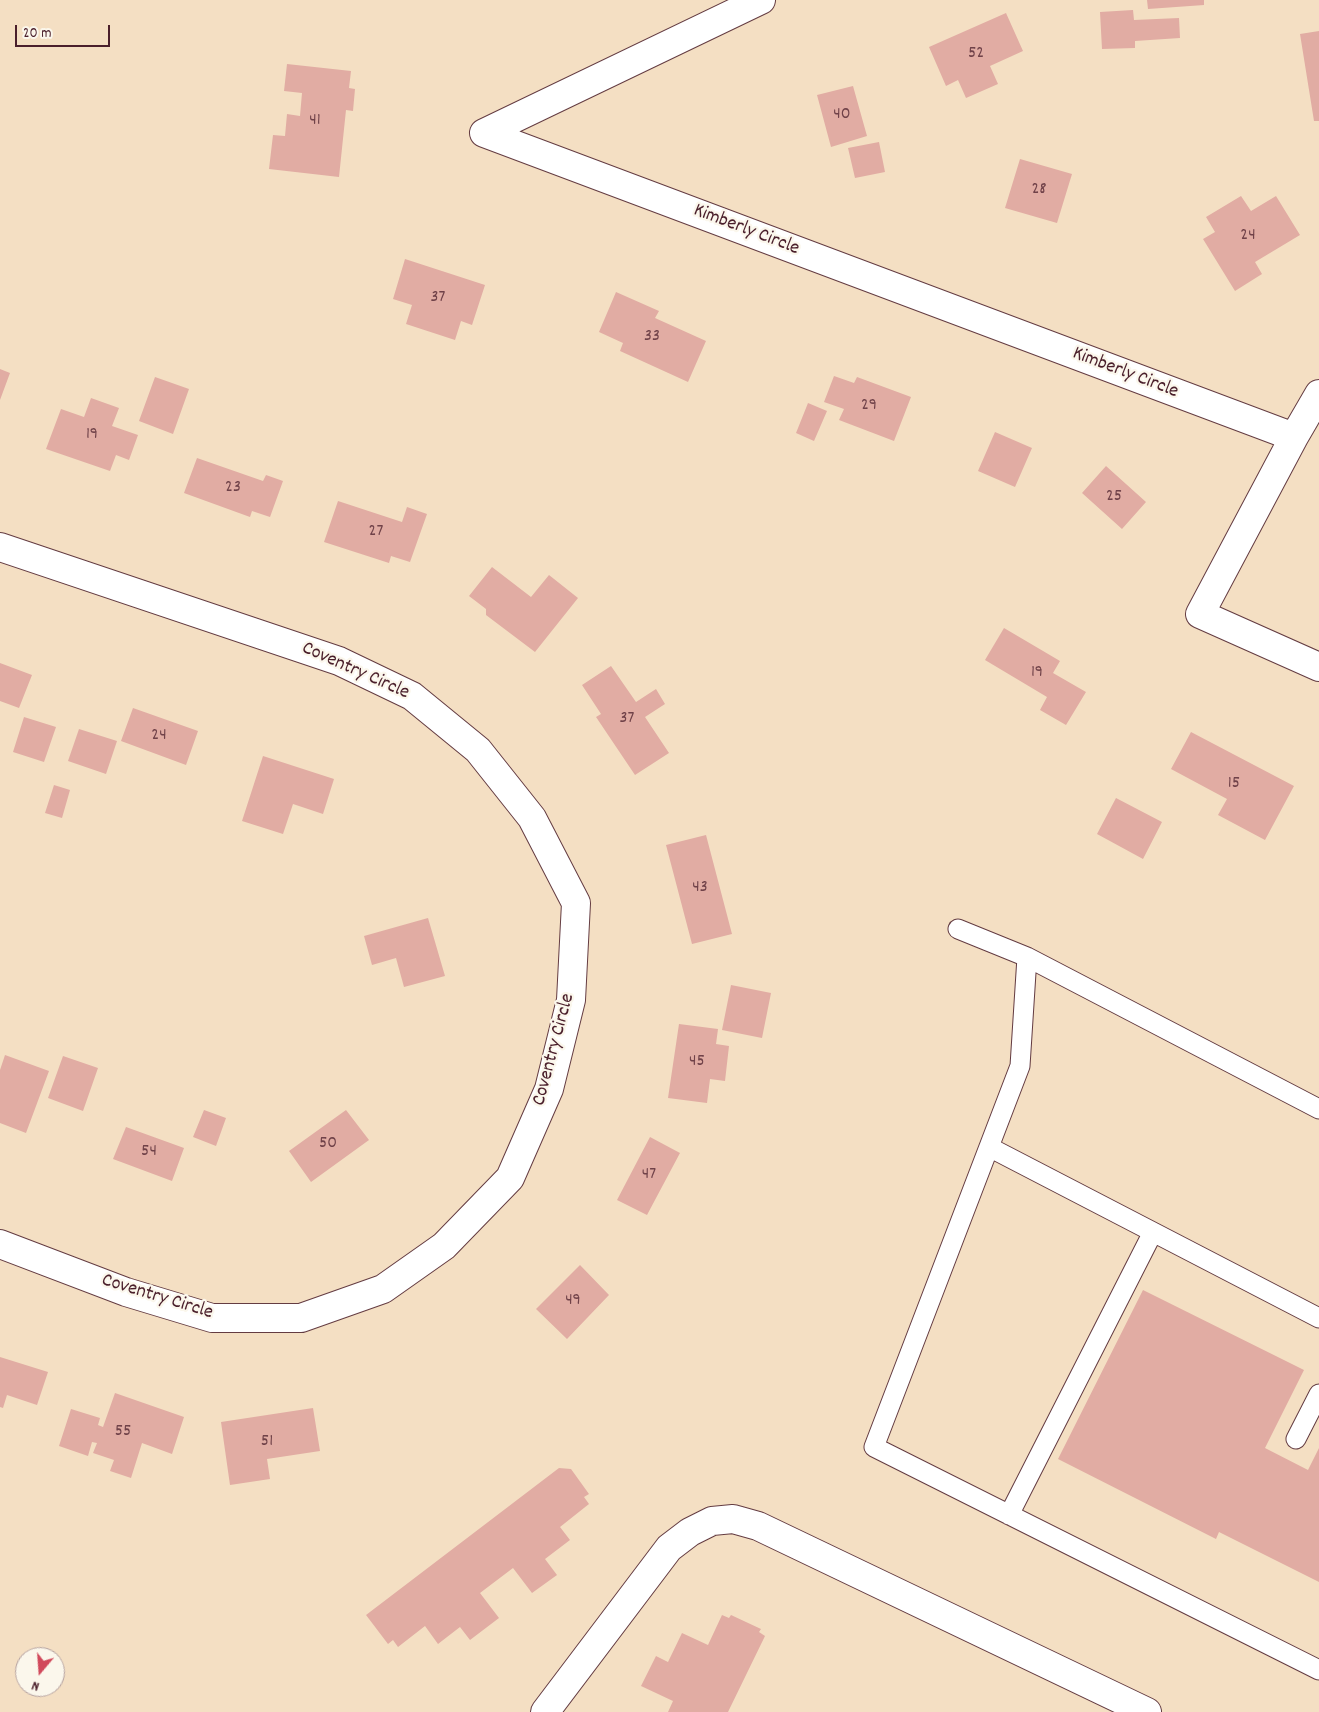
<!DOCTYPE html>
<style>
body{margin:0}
#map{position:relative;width:1319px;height:1712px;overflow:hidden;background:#f4dfc3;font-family:Dekko,sans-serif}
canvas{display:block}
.north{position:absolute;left:15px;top:1647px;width:50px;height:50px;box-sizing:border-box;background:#fbf7ec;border:1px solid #b4a19f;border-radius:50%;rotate:198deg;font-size:14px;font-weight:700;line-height:20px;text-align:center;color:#4a1f2b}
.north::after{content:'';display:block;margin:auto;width:18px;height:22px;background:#d1495b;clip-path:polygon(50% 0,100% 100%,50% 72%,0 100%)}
.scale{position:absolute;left:15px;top:25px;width:95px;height:22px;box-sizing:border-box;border:2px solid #4a1f2b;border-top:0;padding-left:6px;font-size:15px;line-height:18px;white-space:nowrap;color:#4a1f2b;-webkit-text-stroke:4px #fbf7ec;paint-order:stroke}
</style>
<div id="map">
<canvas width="1319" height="1712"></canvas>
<div class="north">N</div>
<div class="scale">20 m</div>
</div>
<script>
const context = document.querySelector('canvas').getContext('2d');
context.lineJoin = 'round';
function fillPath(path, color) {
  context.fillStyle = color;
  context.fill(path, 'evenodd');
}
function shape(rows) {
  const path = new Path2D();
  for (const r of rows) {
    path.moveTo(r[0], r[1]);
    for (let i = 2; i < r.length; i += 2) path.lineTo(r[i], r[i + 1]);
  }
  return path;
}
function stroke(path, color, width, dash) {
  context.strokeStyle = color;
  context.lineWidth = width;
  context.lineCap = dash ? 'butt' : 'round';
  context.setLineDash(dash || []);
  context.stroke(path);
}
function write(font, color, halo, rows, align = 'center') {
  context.font = font + ' Dekko,sans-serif';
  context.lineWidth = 4.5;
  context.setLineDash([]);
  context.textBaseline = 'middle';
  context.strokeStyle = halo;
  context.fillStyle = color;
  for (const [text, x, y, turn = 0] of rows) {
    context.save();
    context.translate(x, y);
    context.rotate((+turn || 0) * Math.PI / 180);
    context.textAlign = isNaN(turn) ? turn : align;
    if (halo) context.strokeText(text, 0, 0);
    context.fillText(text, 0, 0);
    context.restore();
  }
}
fillPath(shape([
 [1147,0,1204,0,1204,5,1148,9],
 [1133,10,1134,20,1179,18,1180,38,1135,41,1135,48,1102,49,1100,12],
 [1006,13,1023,51,990,66,998,84,966,98,958,80,946,86,929,47],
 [1319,31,1319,121,1314,121,1300,34],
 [287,64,351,71,349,88,355,89,353,111,346,110,339,177,269,169,273,135,285,136,287,114,300,116,302,93,284,91],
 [853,86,867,136,831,147,817,95],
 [879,142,885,172,855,178,848,148],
 [1020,159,1072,174,1057,223,1005,208],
 [1241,196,1251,211,1276,196,1300,235,1255,262,1262,274,1235,291,1203,239,1215,232,1206,217],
 [405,259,485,285,472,325,461,321,455,340,406,324,412,305,393,299],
 [616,292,659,311,655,318,706,341,688,382,620,351,623,343,599,332],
 [0,369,10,373,0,400],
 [834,376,854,383,857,377,911,397,894,441,839,420,844,409,824,402],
 [155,377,189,389,173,434,139,421],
 [91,398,119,408,112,426,138,435,129,460,116,455,110,471,46,449,61,409,84,417],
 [808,403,827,411,814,441,796,433],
 [995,432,1032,448,1015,487,978,471],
 [197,458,263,481,266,475,283,481,270,517,252,511,250,517,184,493],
 [1106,466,1146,502,1122,529,1082,493],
 [338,501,402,522,407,507,427,514,410,562,391,556,389,563,324,542],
 [492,567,531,597,549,575,578,598,535,652,486,615,486,609,469,596],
 [1004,628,1060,661,1053,673,1086,692,1066,725,1040,710,1047,697,985,660],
 [0,663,32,675,19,708,0,701],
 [611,666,636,702,656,689,665,704,645,717,669,753,635,775,596,717,601,714,582,685],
 [133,708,198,731,186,765,121,741],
 [24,717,56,727,44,762,13,752],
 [79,729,117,741,106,774,68,761],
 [1191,732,1294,786,1265,840,1218,815,1227,799,1171,769],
 [263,756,334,779,323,814,293,804,283,834,242,821],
 [54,785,70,790,62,818,45,813],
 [1116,798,1162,822,1143,859,1097,834],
 [706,835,732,934,692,944,666,845],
 [428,918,445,976,404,987,396,958,372,965,364,936],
 [731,985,771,993,762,1038,722,1030],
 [679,1024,718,1029,716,1044,729,1046,725,1081,710,1079,707,1103,668,1098],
 [5,1055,49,1071,26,1133,0,1123,0,1070],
 [63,1056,98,1068,83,1111,48,1098],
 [204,1110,226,1118,216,1146,193,1137],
 [346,1110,369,1140,311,1182,289,1151],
 [126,1127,184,1148,172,1181,113,1159],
 [650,1137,680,1153,647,1215,617,1200],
 [580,1265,609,1295,567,1339,536,1309],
 [1143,1290,1304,1370,1265,1448,1308,1470,1319,1448,1319,1582,1219,1532,1216,1539,1058,1459],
 [0,1357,48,1372,37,1405,7,1395,3,1408,0,1407],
 [115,1393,184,1417,172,1454,142,1443,131,1478,110,1471,114,1460,93,1453,97,1443,92,1442,88,1456,59,1446,71,1409,100,1418,98,1425,103,1427],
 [313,1408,320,1451,267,1459,270,1479,230,1485,221,1422],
 [559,1468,571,1469,589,1494,584,1497,589,1504,560,1527,570,1540,545,1559,557,1575,532,1593,513,1568,480,1593,499,1618,470,1640,460,1627,438,1644,425,1626,398,1647,393,1640,388,1644,366,1615],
 [722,1615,729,1618,731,1615,761,1629,759,1632,765,1636,728,1712,668,1712,673,1701,641,1686,656,1656,668,1662,682,1633,708,1645]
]), '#e1aca3');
const service = shape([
 [958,929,1027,957,1319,1109],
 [1027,957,1020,1066,874,1447,1319,1670],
 [989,1147,1153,1232],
 [1296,1439,1319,1394],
 [1009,1515,1153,1232,1319,1318]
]);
const minor = shape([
 [761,0,484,133,1294,437,1319,394],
 [1294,437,1200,614,1319,667],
 [0,547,339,661,412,696,478,750,532,818,576,903,571,1000,549,1089,510,1178,444,1246,383,1289,301,1318,212,1318,126,1292,0,1244],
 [545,1712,669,1548,690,1532,712,1521,733,1519,758,1526,1147,1712]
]);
stroke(service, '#643c42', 21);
stroke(minor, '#643c42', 30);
stroke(service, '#fff', 19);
stroke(minor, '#fff', 28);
write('18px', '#704249', null, [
 ["52",976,55],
 ["40",842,116],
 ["41",315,122],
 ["28",1039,191],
 ["24",1248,237],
 ["37",438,299],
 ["33",652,338],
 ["29",869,407],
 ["19",92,436],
 ["23",233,489],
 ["25",1114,498],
 ["27",376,533],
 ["19",1037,674],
 ["37",627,720],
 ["24",159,737],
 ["15",1234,785],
 ["43",700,889],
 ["45",697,1063],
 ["50",328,1145],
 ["54",149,1153],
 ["47",649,1176],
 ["49",573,1302],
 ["55",123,1433],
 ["51",267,1443]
]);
write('20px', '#4a1f2b', '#fbf7ec', [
 ["Kimberly Circle",746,231,21],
 ["Kimberly Circle",1125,374,21],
 ["Coventry Circle",355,672,24],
 ["Coventry Circle",555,1050,-75],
 ["Coventry Circle",157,1298,17]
]);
</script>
